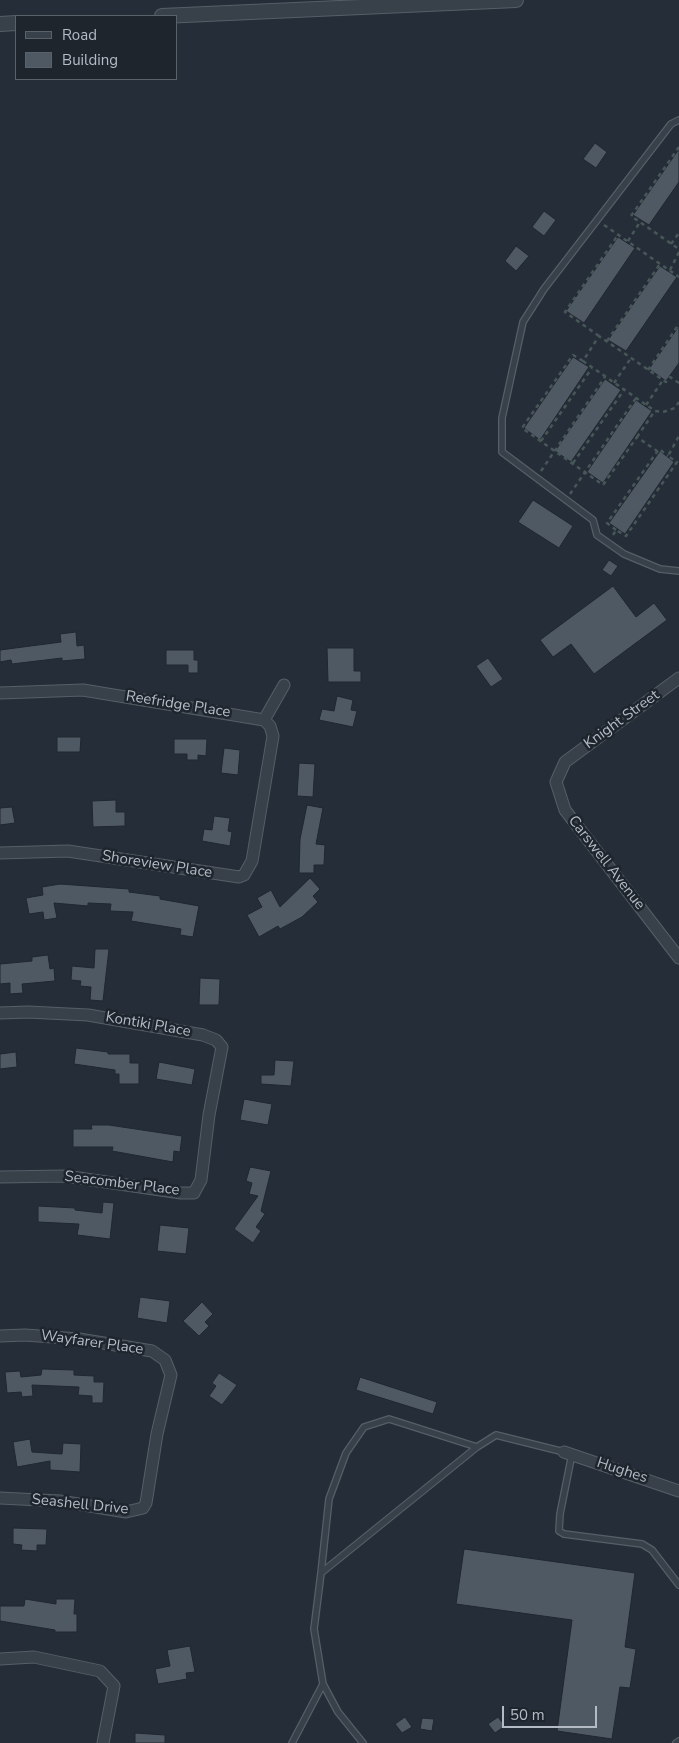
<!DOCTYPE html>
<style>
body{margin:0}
#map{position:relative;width:679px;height:1743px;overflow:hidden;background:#252e38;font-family:"Nunito Sans",sans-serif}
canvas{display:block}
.legend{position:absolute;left:15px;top:15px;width:162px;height:65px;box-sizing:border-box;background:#1e252d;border:1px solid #5a6169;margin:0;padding:6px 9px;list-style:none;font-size:15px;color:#b4bbc4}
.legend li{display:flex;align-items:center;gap:10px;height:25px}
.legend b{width:25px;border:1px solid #5a6169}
.scale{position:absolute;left:502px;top:1706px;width:95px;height:22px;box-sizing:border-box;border:2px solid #b4bbc4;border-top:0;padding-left:6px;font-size:15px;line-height:18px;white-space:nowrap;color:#b4bbc4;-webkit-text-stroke:4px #1e252d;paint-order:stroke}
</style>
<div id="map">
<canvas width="679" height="1743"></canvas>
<ul class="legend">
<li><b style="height:6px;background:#384049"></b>Road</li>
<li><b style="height:14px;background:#4e5963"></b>Building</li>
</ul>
<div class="scale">50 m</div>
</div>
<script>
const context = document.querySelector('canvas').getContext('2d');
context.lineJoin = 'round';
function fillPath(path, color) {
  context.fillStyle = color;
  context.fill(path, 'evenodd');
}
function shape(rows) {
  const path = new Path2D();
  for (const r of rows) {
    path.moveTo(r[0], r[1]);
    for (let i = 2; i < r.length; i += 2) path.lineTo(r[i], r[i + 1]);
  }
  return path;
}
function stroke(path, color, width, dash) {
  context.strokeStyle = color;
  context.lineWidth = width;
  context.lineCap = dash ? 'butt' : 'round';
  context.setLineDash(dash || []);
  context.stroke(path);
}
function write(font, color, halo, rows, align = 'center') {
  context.font = font + ' "Nunito Sans",sans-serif';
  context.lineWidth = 5;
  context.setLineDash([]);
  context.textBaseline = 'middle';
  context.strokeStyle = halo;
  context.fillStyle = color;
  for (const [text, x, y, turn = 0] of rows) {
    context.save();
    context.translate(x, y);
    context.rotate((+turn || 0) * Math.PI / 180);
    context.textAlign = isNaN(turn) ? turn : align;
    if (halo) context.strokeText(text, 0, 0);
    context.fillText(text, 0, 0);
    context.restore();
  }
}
const building = shape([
 [595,143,607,152,596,168,583,159,595,143],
 [679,149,679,182,649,225,633,215,679,149],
 [544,211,556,220,544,236,532,227,544,211],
 [618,237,635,248,584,323,566,311,618,237],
 [516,246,529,256,516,271,505,261,516,246],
 [660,266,677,277,626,351,608,340,660,266],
 [679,326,679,363,666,381,649,369,679,326],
 [573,357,589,367,540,440,524,428,573,357],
 [605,379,621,390,571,462,555,451,605,379],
 [636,400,652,411,603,483,587,472,636,400],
 [660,451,674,462,625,534,609,523,660,451],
 [533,500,573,526,559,548,518,522,533,500],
 [609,560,618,566,611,576,602,570,609,560],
 [613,586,636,617,654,603,667,620,594,674,571,644,553,657,540,640,613,586],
 [76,632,77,646,84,645,85,659,62,661,62,658,12,664,11,660,0,662,0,650,61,642,60,634,76,632],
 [327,648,354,648,354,671,361,671,361,682,328,682,327,648],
 [166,650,194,650,194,660,198,660,198,673,188,673,188,665,166,665,166,650],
 [488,658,503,679,491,687,476,666,488,658],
 [337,696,353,700,351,710,357,711,353,727,319,720,322,709,334,711,337,696],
 [57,737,81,737,80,752,57,752,57,737],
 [174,739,207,739,206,756,198,755,198,760,187,760,187,754,174,754,174,739],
 [224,748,240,750,238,775,221,773,224,748],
 [299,763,315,764,313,797,297,796,299,763],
 [116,800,116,812,125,812,125,826,93,827,92,801,116,800],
 [307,805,323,808,316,844,325,845,324,865,314,865,314,873,299,873,300,839,307,805],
 [12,807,15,823,0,825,0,808,12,807],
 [214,816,230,818,228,831,232,832,230,846,202,841,204,829,212,830,214,816],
 [310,878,320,889,313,896,318,902,302,917,280,929,278,926,259,937,247,915,262,907,257,898,271,890,280,907,310,878],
 [60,884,129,889,129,892,160,896,160,899,199,906,193,937,180,935,181,929,131,921,133,912,110,911,111,904,88,903,88,906,54,903,57,918,44,920,43,912,29,914,26,898,43,895,42,887,60,884],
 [95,949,109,949,103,1001,90,1000,91,987,80,986,81,981,71,980,72,966,94,968,95,949],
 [48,955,50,969,54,968,55,981,22,984,23,993,10,994,10,983,0,984,0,964,32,961,32,957,48,955],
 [200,978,220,979,219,1005,199,1005,200,978],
 [76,1048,108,1052,108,1054,130,1054,130,1063,139,1063,139,1084,119,1084,119,1074,115,1074,115,1070,74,1064,76,1048],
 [16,1052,17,1067,0,1069,0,1054,16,1052],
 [275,1060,294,1061,291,1086,261,1084,261,1075,274,1075,275,1060],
 [159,1062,195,1069,192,1085,156,1079,159,1062],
 [244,1099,272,1104,268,1125,240,1120,244,1099],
 [91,1125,109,1125,182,1136,180,1152,174,1151,173,1162,112,1151,113,1147,73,1147,73,1129,92,1129,91,1125],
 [250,1167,271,1171,261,1211,265,1214,256,1227,261,1231,253,1243,234,1229,258,1196,249,1194,252,1183,246,1181,250,1167],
 [103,1202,114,1203,110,1239,77,1235,79,1224,38,1222,38,1206,75,1208,75,1210,102,1213,103,1202],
 [160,1225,189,1228,186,1254,157,1251,160,1225],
 [140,1297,170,1301,167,1323,137,1318,140,1297],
 [202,1302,213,1314,205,1322,209,1326,199,1336,183,1321,202,1302],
 [42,1369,74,1370,74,1375,94,1376,94,1382,104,1382,103,1403,92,1403,92,1396,78,1395,79,1387,32,1385,33,1396,22,1397,21,1392,7,1393,5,1372,20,1371,21,1377,41,1375,42,1369],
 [219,1373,237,1385,222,1405,209,1396,216,1386,212,1383,219,1373],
 [360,1377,437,1402,433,1414,356,1390,360,1377],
 [30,1439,32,1452,62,1454,63,1443,81,1444,80,1472,50,1470,50,1461,17,1467,13,1442,30,1439],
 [13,1528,47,1529,46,1545,37,1545,37,1551,21,1550,22,1545,13,1544,13,1528],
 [464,1549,635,1573,625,1647,636,1649,630,1688,620,1687,612,1739,557,1731,572,1620,456,1604,464,1549],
 [25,1599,56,1604,56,1599,75,1599,74,1614,77,1614,77,1632,55,1632,55,1630,0,1621,0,1606,24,1606,25,1599],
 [190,1646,195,1672,186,1673,187,1679,158,1684,155,1669,170,1666,167,1650,190,1646],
 [405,1717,412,1727,402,1733,395,1724,405,1717],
 [498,1717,505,1726,495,1733,488,1724,498,1717],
 [422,1718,434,1719,432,1731,420,1729,422,1718],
 [135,1733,165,1735,165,1743,135,1743,135,1733]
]);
fillPath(building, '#4e5963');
stroke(building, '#202730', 1);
const service = shape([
 [679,120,671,124,544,289,523,322,502,418,502,452,593,520,597,535,624,554,660,569,679,571],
 [572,1454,560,1514,559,1531,564,1534,642,1544,652,1550,679,1585],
 [321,1573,329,1499,346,1453,364,1427,389,1419,477,1447],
 [292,1743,323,1684],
 [363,1743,338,1712,323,1684,314,1629,321,1573,477,1447,496,1435,564,1452],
 [676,1743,679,1741]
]);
const minor = shape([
 [679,678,565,762,556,782,565,810,679,958],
 [0,693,83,690,264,720,270,726,273,736,252,861,244,875,239,877,68,851,0,853],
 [264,720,284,685],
 [0,1013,28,1012,88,1015,203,1035,216,1040,222,1047,209,1115,201,1180,194,1193,181,1193,65,1176,0,1177],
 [0,1336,25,1335,79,1339,152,1351,165,1360,171,1375,157,1434,146,1503,143,1508,126,1512,60,1501,0,1498],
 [564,1452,679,1491],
 [0,1659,34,1657,100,1671,114,1686,103,1743]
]);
const tertiary = shape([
 [162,16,516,0],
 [0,24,16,23]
]);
stroke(service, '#575e67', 8);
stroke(minor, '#575e67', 13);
stroke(tertiary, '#575e67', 16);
stroke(shape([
 [679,147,631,216,679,249],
 [604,225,679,277],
 [628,241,640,222],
 [671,244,679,233],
 [670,270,679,252],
 [599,336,565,312,618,235],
 [607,341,660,264],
 [583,361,573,355,522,428,603,485,637,437,657,451],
 [648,370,679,324],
 [614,383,631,358],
 [679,383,670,377,666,382,599,336,583,361,655,411,663,412,675,408,679,402],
 [646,405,663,380],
 [637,437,654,412],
 [541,441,592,368],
 [573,463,624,390],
 [541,471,605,377],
 [570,494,636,398],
 [616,530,607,523,659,449,668,456],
 [613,535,616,530,626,536,677,462,668,456,679,436]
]), '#475758', 2.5, [4, 4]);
stroke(service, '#384049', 5.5);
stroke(minor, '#384049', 11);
stroke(tertiary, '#384049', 14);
write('15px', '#b4bbc4', '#1e252d', [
 ["Reefridge Place",178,705,9],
 ["Knight Street",622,720,-36],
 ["Carswell Avenue",606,863,52],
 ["Shoreview Place",157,865,9],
 ["Kontiki Place",148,1025,10],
 ["Seacomber Place",122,1184,7],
 ["Wayfarer Place",92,1343,8],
 ["Hughes",622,1471,18],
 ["Seashell Drive",80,1505,6]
]);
</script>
